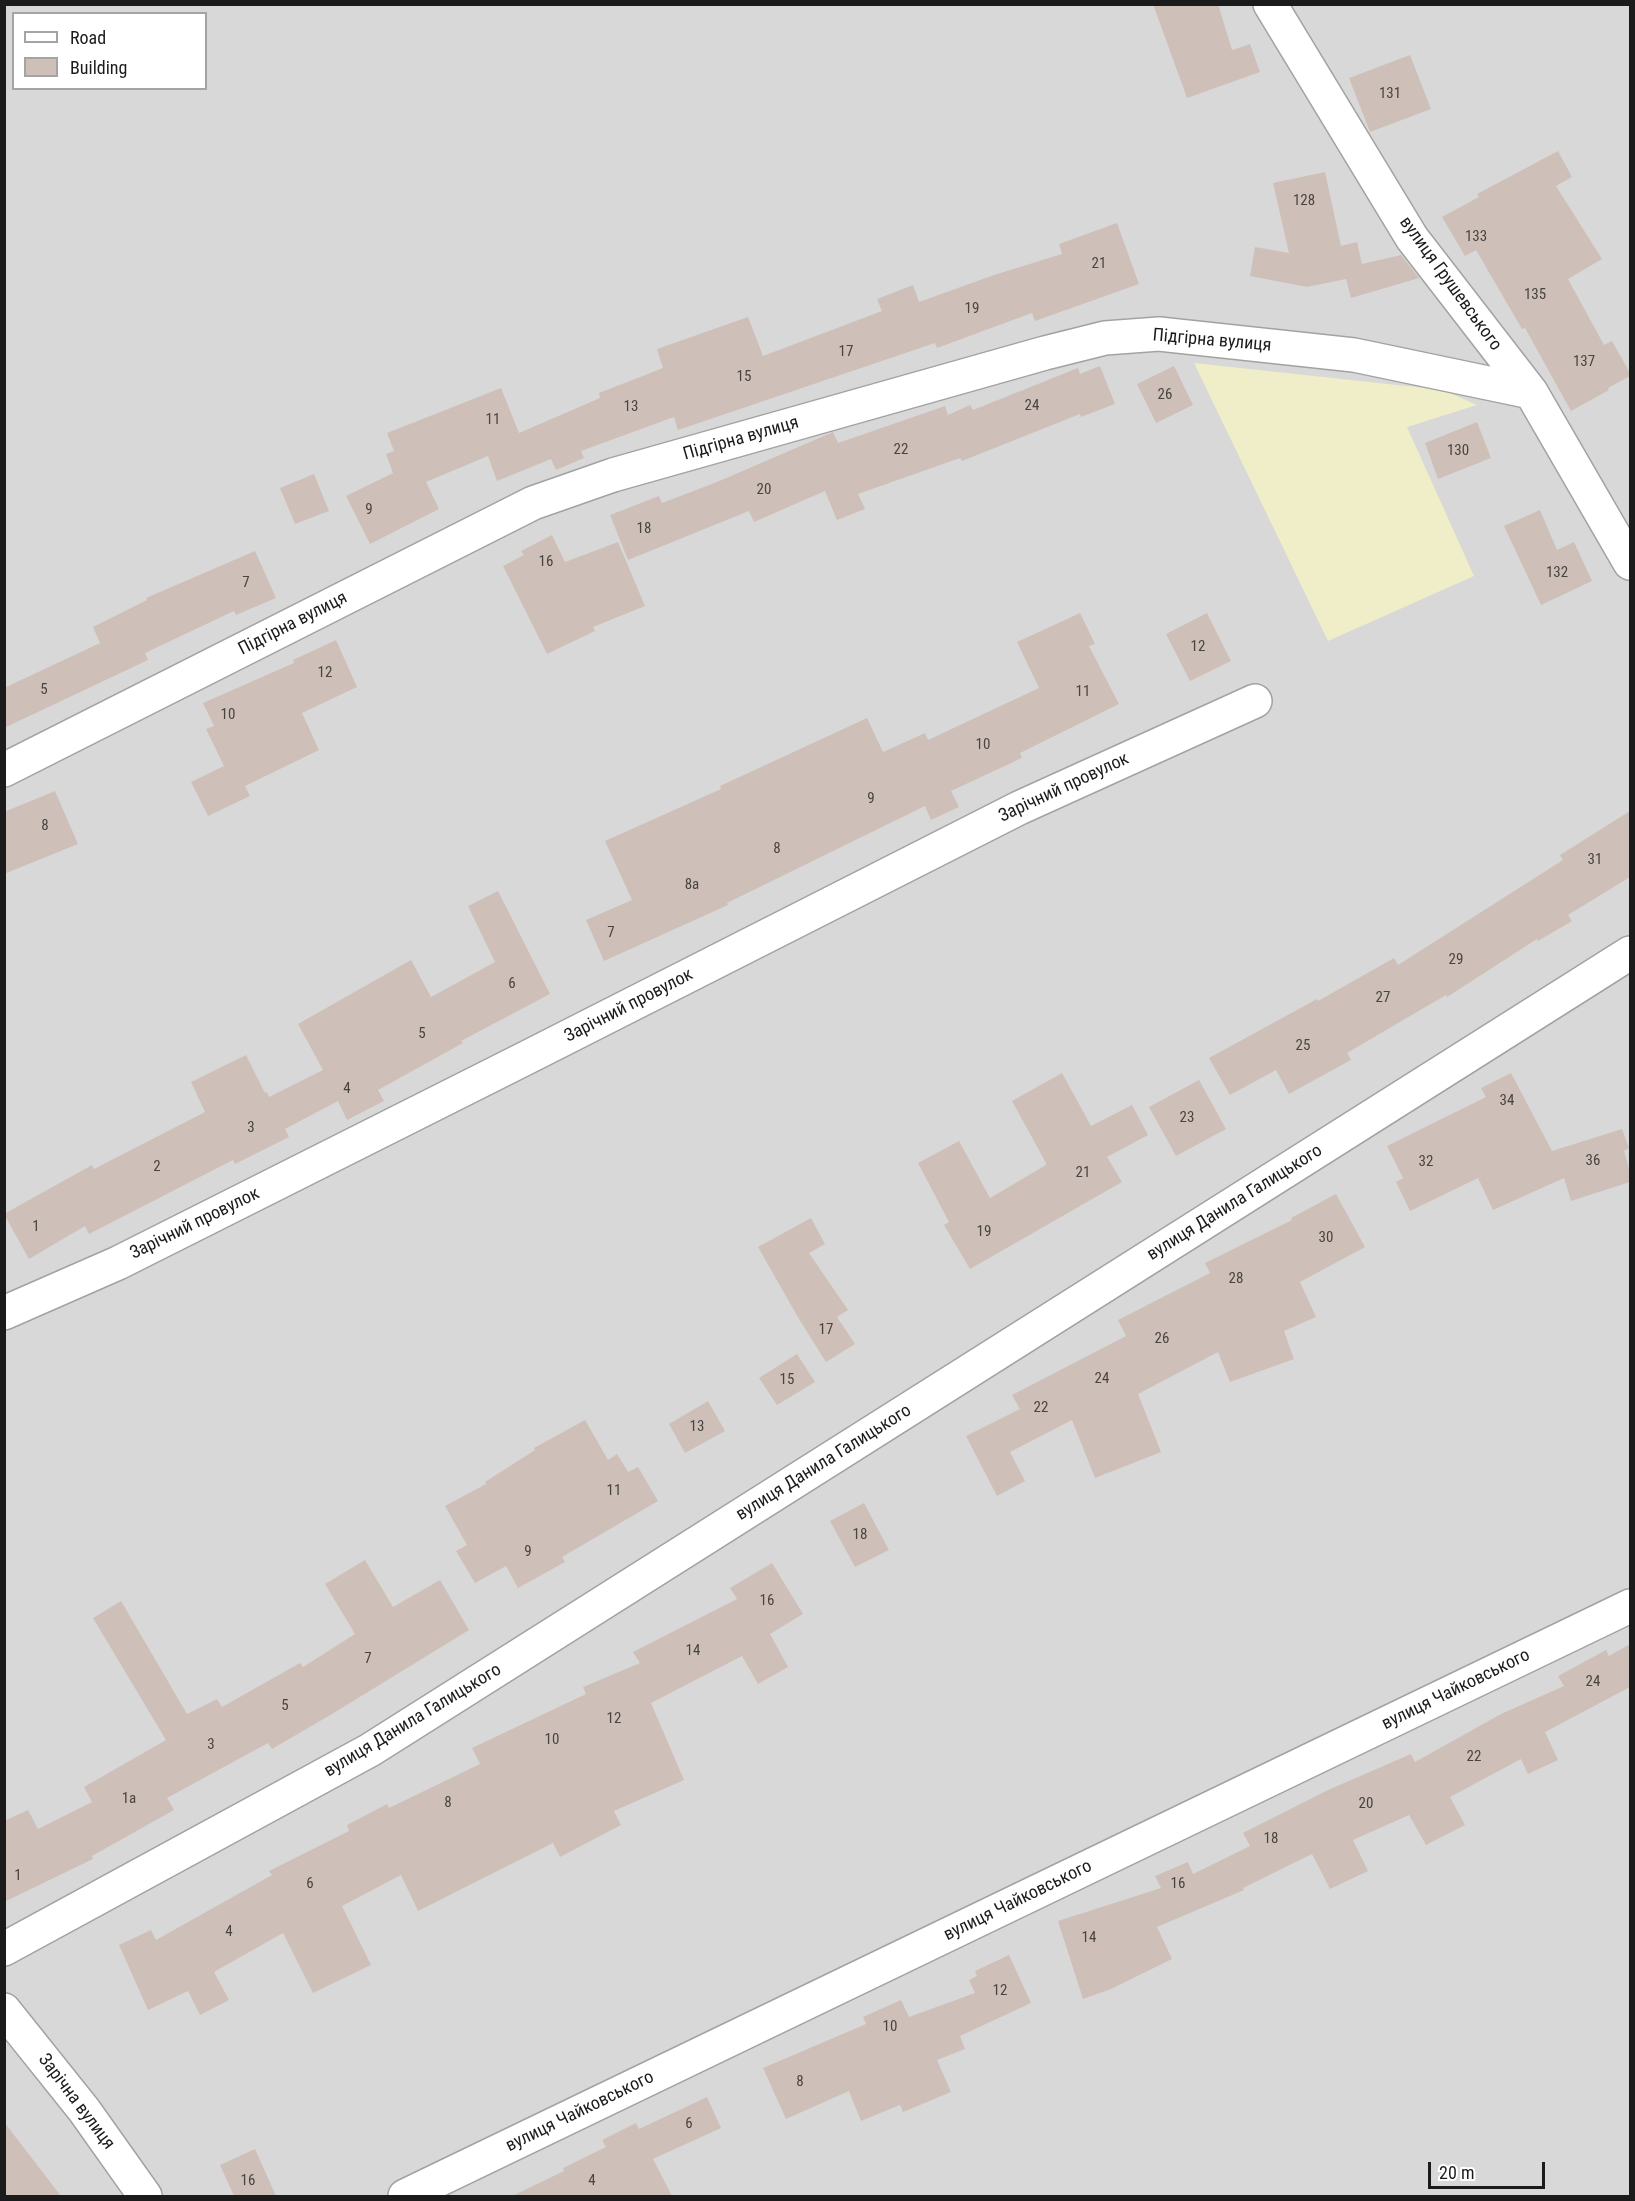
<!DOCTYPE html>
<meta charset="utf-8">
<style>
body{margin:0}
#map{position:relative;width:1635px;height:2201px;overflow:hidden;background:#eee7df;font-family:"Roboto Condensed",sans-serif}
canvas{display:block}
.frame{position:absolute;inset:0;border:6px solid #1b1b1b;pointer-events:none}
.legend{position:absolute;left:12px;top:12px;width:195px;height:78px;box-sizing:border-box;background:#fff;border:2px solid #a4a4a4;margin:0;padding:8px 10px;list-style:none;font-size:18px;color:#1b1b1b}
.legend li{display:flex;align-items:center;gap:12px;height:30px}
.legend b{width:30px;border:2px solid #a4a4a4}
.scale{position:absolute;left:1428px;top:2162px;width:117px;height:27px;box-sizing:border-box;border:3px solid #1b1b1b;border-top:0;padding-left:8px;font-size:18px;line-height:21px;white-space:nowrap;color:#1b1b1b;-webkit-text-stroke:4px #fff;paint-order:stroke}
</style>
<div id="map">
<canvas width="1635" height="2201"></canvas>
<div class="frame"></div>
<ul class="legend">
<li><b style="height:8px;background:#fff"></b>Road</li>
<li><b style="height:16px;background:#cec0b8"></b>Building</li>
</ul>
<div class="scale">20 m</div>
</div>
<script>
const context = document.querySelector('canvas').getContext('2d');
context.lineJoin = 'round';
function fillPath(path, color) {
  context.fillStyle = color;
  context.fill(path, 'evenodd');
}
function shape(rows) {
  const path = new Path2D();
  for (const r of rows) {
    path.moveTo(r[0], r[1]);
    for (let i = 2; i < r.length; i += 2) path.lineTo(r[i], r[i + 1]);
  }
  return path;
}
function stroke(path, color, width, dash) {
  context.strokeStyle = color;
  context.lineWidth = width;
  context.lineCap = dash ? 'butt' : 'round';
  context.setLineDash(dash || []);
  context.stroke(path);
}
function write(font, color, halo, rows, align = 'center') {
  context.font = font + ' "Roboto Condensed",sans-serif';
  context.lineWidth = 4.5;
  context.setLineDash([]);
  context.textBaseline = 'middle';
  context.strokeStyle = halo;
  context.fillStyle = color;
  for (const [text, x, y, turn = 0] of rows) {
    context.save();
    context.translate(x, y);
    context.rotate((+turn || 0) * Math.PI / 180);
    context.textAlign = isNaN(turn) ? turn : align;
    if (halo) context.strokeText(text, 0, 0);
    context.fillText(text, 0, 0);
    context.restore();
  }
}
fillPath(shape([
 [5,5,1630,5,1630,2196,5,2196],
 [14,14,206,14,206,88,14,88]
]), '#d9d8d8');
fillPath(shape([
 [1194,363,1443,390,1477,405,1407,427,1474,576,1328,641]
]), '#efeec8');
fillPath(shape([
 [1153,4,1218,4,1232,50,1250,44,1260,72,1187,98],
 [1410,55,1431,109,1370,132,1349,78],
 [1558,151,1572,177,1556,186,1602,259,1568,279,1604,345,1612,341,1630,373,1630,376,1608,388,1609,390,1571,411,1525,328,1522,329,1476,250,1465,256,1442,217,1479,197,1477,194],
 [1325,172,1341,246,1357,242,1362,264,1401,255,1419,278,1351,298,1346,279,1307,287,1250,276,1255,247,1289,253,1273,183],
 [1117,223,1139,284,1035,321,1032,313,937,348,935,343,678,430,674,417,581,451,584,458,556,470,551,459,497,481,488,456,426,482,439,509,370,544,346,496,393,473,386,454,394,451,387,433,501,388,519,433,600,398,599,393,663,368,657,349,748,317,763,356,882,311,877,299,913,285,919,302,994,275,1062,254,1059,244],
 [1100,366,1115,404,1081,417,1080,414,962,461,960,458,858,494,865,509,837,520,825,491,754,522,749,511,628,560,610,515,659,496,662,503,717,482,833,432,838,443,945,406,948,415,970,405,973,410,1078,368,1080,374],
 [1174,366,1193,405,1156,423,1137,384],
 [1477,422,1491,458,1438,479,1425,443],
 [314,474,329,511,295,524,280,488],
 [1540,510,1557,550,1574,542,1592,581,1541,605,1504,526],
 [552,535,565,562,618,542,645,606,593,627,595,631,547,654,503,566,524,555,521,551],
 [255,551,276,598,236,615,234,611,145,653,148,660,4,728,4,688,100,643,93,627,147,600,146,598],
 [1080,613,1095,644,1089,646,1119,704,1020,753,1022,758,951,791,959,807,931,820,925,806,727,903,728,905,604,961,586,920,632,900,605,841,721,789,720,786,867,718,883,752,925,733,928,740,1039,688,1017,642],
 [1207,613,1231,661,1190,681,1166,634],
 [336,640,357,687,302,713,319,750,245,786,250,796,208,816,191,782,224,766,206,729,214,726,203,703,294,663,293,660],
 [55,791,78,844,4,874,4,812],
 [1630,811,1630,877,1568,915,1572,921,1538,941,1537,939,1447,997,1446,995,1347,1053,1351,1060,1289,1094,1276,1070,1230,1095,1209,1058,1317,999,1318,1001,1394,958,1398,965,1563,860,1560,855],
 [498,891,550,994,461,1041,463,1043,378,1090,384,1101,347,1120,338,1101,285,1129,289,1137,235,1164,233,1160,89,1234,85,1226,29,1259,4,1214,92,1165,94,1169,205,1112,191,1082,246,1055,265,1093,267,1092,269,1097,323,1070,298,1024,411,960,431,997,495,962,468,906],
 [1062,1073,1091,1126,1132,1105,1148,1135,1107,1157,1122,1182,970,1269,944,1225,949,1222,918,1163,959,1141,990,1198,1046,1165,1046,1163,1012,1101],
 [1511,1073,1552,1151,1622,1129,1629,1148,1624,1151,1630,1172,1630,1182,1571,1201,1564,1178,1493,1210,1478,1178,1410,1211,1396,1182,1403,1178,1387,1146,1486,1097,1481,1088],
 [1199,1080,1226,1129,1176,1156,1149,1107],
 [1336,1194,1365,1247,1300,1282,1316,1317,1284,1331,1294,1359,1230,1382,1218,1352,1138,1394,1161,1452,1095,1478,1072,1420,1010,1452,1025,1481,997,1496,966,1436,1020,1409,1012,1395,1126,1336,1118,1320,1210,1273,1205,1263,1292,1220,1291,1218],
 [811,1218,825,1244,809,1253,848,1310,837,1317,855,1344,826,1362,799,1319,758,1247],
 [797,1354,815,1382,777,1405,759,1378],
 [708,1401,725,1431,685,1453,669,1424],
 [585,1420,608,1460,617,1454,628,1472,638,1467,658,1501,562,1557,565,1562,518,1588,506,1566,475,1583,456,1551,467,1545,445,1506,486,1484,485,1482,535,1450,534,1448],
 [864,1503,889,1550,855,1567,830,1521],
 [365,1560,393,1607,440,1580,469,1630,332,1714,272,1749,268,1743,167,1798,174,1810,92,1856,93,1859,4,1902,4,1821,28,1810,38,1829,92,1802,84,1787,166,1740,93,1618,121,1601,187,1714,217,1699,222,1707,300,1663,303,1667,355,1634,325,1584],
 [772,1563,803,1614,770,1634,788,1667,758,1684,742,1656,651,1703,684,1780,614,1811,621,1825,560,1857,553,1843,418,1911,401,1875,342,1906,371,1965,313,1993,283,1933,214,1972,229,2000,200,2015,188,1991,148,2010,119,1945,151,1930,156,1940,272,1875,269,1871,349,1831,347,1825,387,1804,389,1808,480,1764,472,1748,586,1694,583,1687,640,1663,633,1652,737,1599,730,1588],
 [1630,1644,1630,1687,1545,1732,1558,1760,1528,1774,1521,1759,1450,1797,1465,1825,1426,1845,1409,1815,1353,1840,1368,1871,1330,1889,1312,1854,1243,1888,1244,1890,1157,1927,1172,1959,1111,1989,1083,1999,1058,1921,1161,1888,1155,1876,1188,1862,1193,1874,1250,1846,1243,1833,1328,1790,1411,1754,1415,1762,1501,1714,1564,1686,1558,1676,1606,1650,1609,1656],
 [1009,1955,1031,2003,960,2036,965,2049,937,2060,951,2092,903,2112,900,2105,861,2121,849,2091,786,2119,763,2068,866,2024,863,2017,901,2000,909,2017,975,1993,969,1980,977,1976,975,1971],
 [707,2097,721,2128,653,2159,672,2196,512,2196,564,2171,563,2168,606,2147,602,2140,636,2123,639,2129],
 [4,2122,61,2196,4,2196],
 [255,2149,276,2196,234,2196,220,2165]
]), '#cec0b8');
const minor = shape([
 [1270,4,1412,238,1531,392,1630,563],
 [4,770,533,503,613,475,1045,353,1105,338,1159,334,1354,355,1531,392],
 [4,1313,118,1263,526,1058,1019,808,1255,701],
 [4,1949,370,1750,1630,953],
 [405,2196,1630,1606]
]);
const tertiary = shape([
 [4,2010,84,2110,145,2196]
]);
stroke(minor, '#a2a2a2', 36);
stroke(tertiary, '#a2a2a2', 36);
stroke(minor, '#fff', 33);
stroke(tertiary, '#fff', 33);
write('15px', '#484442', null, [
 ["131",1390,94],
 ["128",1304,201],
 ["133",1476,237],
 ["21",1099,264],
 ["135",1535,295],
 ["19",972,309],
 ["17",846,352],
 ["137",1584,362],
 ["15",744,377],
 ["26",1165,395],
 ["24",1032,406],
 ["13",631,407],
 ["11",493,420],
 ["22",901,450],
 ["130",1458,451],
 ["20",764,490],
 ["9",369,510],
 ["18",644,529],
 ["16",546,562],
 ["132",1557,573],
 ["7",246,583],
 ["12",1198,647],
 ["12",325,673],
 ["5",44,690],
 ["11",1083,692],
 ["10",228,715],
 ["10",983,745],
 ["9",871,799],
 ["8",45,826],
 ["8",777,849],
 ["31",1595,860],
 ["8а",692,885],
 ["7",611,933],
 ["29",1456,960],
 ["6",512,984],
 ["27",1383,998],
 ["5",422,1034],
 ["25",1303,1046],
 ["4",347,1089],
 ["34",1507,1101],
 ["23",1187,1118],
 ["3",251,1128],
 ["36",1593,1161],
 ["32",1426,1162],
 ["2",157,1167],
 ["21",1083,1173],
 ["1",36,1227],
 ["19",984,1232],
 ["30",1326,1238],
 ["28",1236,1279],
 ["17",826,1330],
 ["26",1162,1339],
 ["24",1102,1379],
 ["15",787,1380],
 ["22",1041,1408],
 ["13",697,1427],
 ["11",614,1491],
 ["18",860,1535],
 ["9",528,1552],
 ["16",767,1601],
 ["14",693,1651],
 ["7",368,1659],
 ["24",1593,1682],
 ["5",285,1706],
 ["12",614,1719],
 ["10",552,1740],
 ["3",211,1745],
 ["22",1474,1757],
 ["1а",129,1799],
 ["8",448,1803],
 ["20",1366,1804],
 ["18",1271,1839],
 ["1",18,1876],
 ["6",310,1884],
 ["16",1178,1884],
 ["4",229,1932],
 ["14",1089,1938],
 ["12",1000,1991],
 ["10",890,2027],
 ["8",800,2082],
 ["6",689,2124],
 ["16",248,2181],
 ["4",592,2181]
]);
write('18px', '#1b1b1b', '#fff', [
 ["вулиця Грушевського",1450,284,54],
 ["Підгірна вулиця",1212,341,5],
 ["Підгірна вулиця",741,439,-16],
 ["Підгірна вулиця",293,624,-27],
 ["Зарічний провулок",1064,788,-25],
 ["Зарічний провулок",629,1006,-27],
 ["вулиця Данила Галицького",1235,1203,-32],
 ["Зарічний провулок",195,1224,-26],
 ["вулиця Данила Галицького",824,1463,-32],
 ["вулиця Чайковського",1456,1690,-26],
 ["вулиця Данила Галицького",413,1721,-31],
 ["вулиця Чайковського",1018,1901,-26],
 ["Зарічна вулиця",76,2102,53],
 ["вулиця Чайковського",580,2112,-26]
]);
</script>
